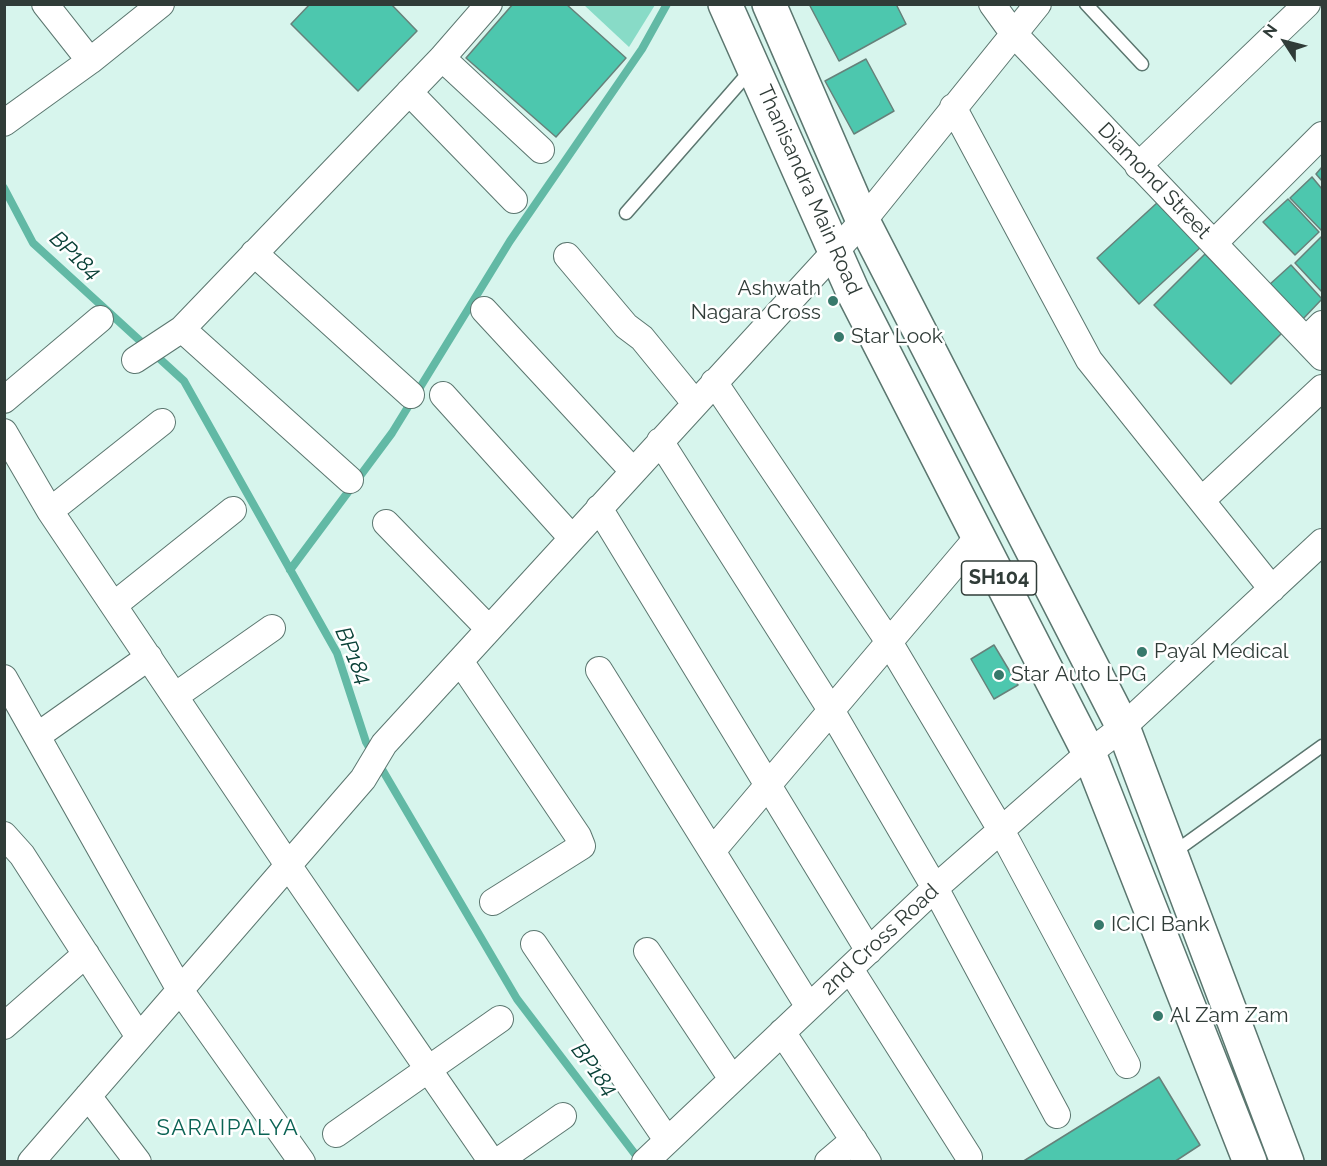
<!DOCTYPE html>
<style>
body{margin:0}
#map{position:relative;width:1327px;height:1166px;overflow:hidden;background:#d7f5ed;font-family:Raleway,sans-serif}
canvas{display:block}
.frame{position:absolute;inset:0;border:6px solid #303c38;pointer-events:none}
.north{position:absolute;left:1255px;top:12px;width:60px;height:60px;-webkit-text-stroke:4px #fff;paint-order:stroke;rotate:306deg;font-size:16px;font-weight:700;line-height:24px;text-align:center;color:#303c38}
.north::after{content:'';display:block;margin:auto;width:21px;height:27px;background:#303c38;clip-path:polygon(50% 0,100% 100%,50% 72%,0 100%)}
</style>
<div id="map">
<canvas width="1327" height="1166"></canvas>
<div class="frame"></div>
<div class="north">N</div>
</div>
<script>
const context = document.querySelector('canvas').getContext('2d');
context.lineJoin = 'round';
function fillPath(path, color) {
  context.fillStyle = color;
  context.fill(path, 'evenodd');
}
function shape(rows) {
  const path = new Path2D();
  for (const r of rows) {
    path.moveTo(r[0], r[1]);
    for (let i = 2; i < r.length; i += 2) path.lineTo(r[i], r[i + 1]);
  }
  return path;
}
function stroke(path, color, width, dash) {
  context.strokeStyle = color;
  context.lineWidth = width;
  context.lineCap = dash ? 'butt' : 'round';
  context.setLineDash(dash || []);
  context.stroke(path);
}
function write(font, color, halo, rows, align = 'center') {
  context.font = font + ' Raleway,sans-serif';
  context.lineWidth = 5;
  context.setLineDash([]);
  context.textBaseline = 'middle';
  context.strokeStyle = halo;
  context.fillStyle = color;
  for (const [text, x, y, turn = 0] of rows) {
    context.save();
    context.translate(x, y);
    context.rotate((+turn || 0) * Math.PI / 180);
    context.textAlign = isNaN(turn) ? turn : align;
    if (halo) context.strokeText(text, 0, 0);
    context.fillText(text, 0, 0);
    context.restore();
  }
}
fillPath(shape([
 [584,5,655,5,629,47]
]), '#88dbc7');
stroke(shape([
 [4,188,33,243,184,381,337,653,366,742,517,999,641,1162],
 [290,570,392,433,510,241,642,49,667,4]
]), '#62b9a5', 8);
const building = shape([
 [310,4,391,4,417,31,358,91,291,24,310,4],
 [513,4,566,4,626,58,556,137,466,58,513,4],
 [809,4,896,4,906,24,839,61,809,4],
 [866,59,894,111,854,134,825,81,866,59],
 [1322,167,1322,181,1316,174,1322,167],
 [1312,177,1322,189,1322,231,1290,198,1312,177],
 [1288,199,1319,232,1295,255,1263,222,1288,199],
 [1158,202,1201,247,1139,304,1097,258,1158,202],
 [1321,237,1322,239,1322,292,1295,263,1321,237],
 [1205,254,1282,333,1231,384,1154,305,1205,254],
 [1291,265,1322,299,1302,320,1269,285,1291,265],
 [994,645,1018,685,994,699,971,659,994,645],
 [1159,1077,1200,1145,1174,1162,1022,1162,1159,1077]
]);
fillPath(building, '#4dc7ae');
stroke(building, '#66817a', 1.5);
const lane = shape([
 [1086,4,1142,64],
 [626,213,751,70],
 [1173,853,1322,746]
]);
const street = shape([
 [45,4,90,61],
 [992,4,1013,33,1322,357],
 [442,58,541,150],
 [409,92,514,200],
 [953,107,1089,360,1272,589],
 [4,123,90,61,161,4],
 [1138,166,1307,4],
 [1214,243,1322,135],
 [254,253,411,395],
 [567,256,626,326,642,338,695,403],
 [484,310,633,471],
 [182,329,350,480],
 [1306,340,1322,324],
 [135,360,182,329,442,58,489,4],
 [714,382,889,642,1001,830,1127,1065],
 [443,395,572,538],
 [4,400,100,319],
 [4,432,50,511,288,865,492,1162],
 [660,441,831,710,935,888,1057,1115],
 [1203,499,1322,388],
 [599,508,869,951],
 [50,511,162,422],
 [386,523,489,629],
 [114,605,233,510],
 [460,661,578,836,582,846,493,902],
 [599,670,809,1007],
 [4,678,180,990,302,1162],
 [175,696,272,628],
 [37,736,149,657],
 [4,835,22,855,139,1037],
 [713,850,978,537],
 [534,944,667,1140],
 [647,951,732,1079],
 [850,969,969,1157],
 [4,1026,86,954],
 [782,1032,868,1162],
 [88,1096,138,1162],
 [336,1134,500,1019],
 [31,1162,363,779,384,744,863,221,1038,4],
 [497,1162,563,1116],
 [645,1162,935,888,1089,753,1123,727,1322,542],
 [828,1162,854,1140]
]);
const primary = shape([
 [725,4,853,292,1089,753,1250,1162],
 [769,4,863,221,1123,727,1287,1162]
]);
stroke(lane, '#5b766f', 15);
stroke(street, '#5b766f', 28);
stroke(primary, '#5b766f', 36);
stroke(lane, '#fff', 12);
stroke(street, '#fff', 26);
stroke(primary, '#fff', 33);
for (const [x, y, r, color] of [
 [833,301,6,"#37796b"],
 [839,337,6,"#37796b"],
 [1142,652,6,"#37796b"],
 [999,675,6,"#37796b"],
 [1099,925,6,"#37796b"],
 [1158,1016,6,"#37796b"]
]) {
  const dot = new Path2D();
  dot.arc(x, y, r, 0, 2 * Math.PI);
  context.fillStyle = color;
  context.fill(dot);
  stroke(dot, '#fff', 2);
}
for (const [x, y, w] of [
 [999,578,75]
]) {
  const box = new Path2D();
  box.roundRect(x - w / 2, y - 17, w, 34, 4.5);
  context.fillStyle = '#fff';
  context.fill(box);
  stroke(box, '#303c38', 1.5);
}
write('bold 20px', '#303c38', null, [
 ["SH104",999,578]
]);
write('21px', '#303c38', '#fff', [
 ["Diamond Street",1154,181,46],
 ["Thanisandra Main Road",809,190,66],
 ["2nd Cross Road",880,940,-43]
]);
write('21px', '#303c38', '#fff', [
 ["Ashwath",821,289,"right"],
 ["Nagara Cross",821,313,"right"],
 ["Star Look",851,337],
 ["Payal Medical",1154,652],
 ["Star Auto LPG",1011,675],
 ["ICICI Bank",1111,925],
 ["Al Zam Zam",1170,1016]
], 'left');
write('italic 22px', '#094137', '#fff', [
 ["BP184",75,256,43],
 ["BP184",353,656,67],
 ["BP184",594,1070,53]
]);
context.letterSpacing = '1.5px';
write('22px', '#0b6354', '#fff', [
 ["SARAIPALYA",228,1128]
]);
context.letterSpacing = '0px';
</script>
